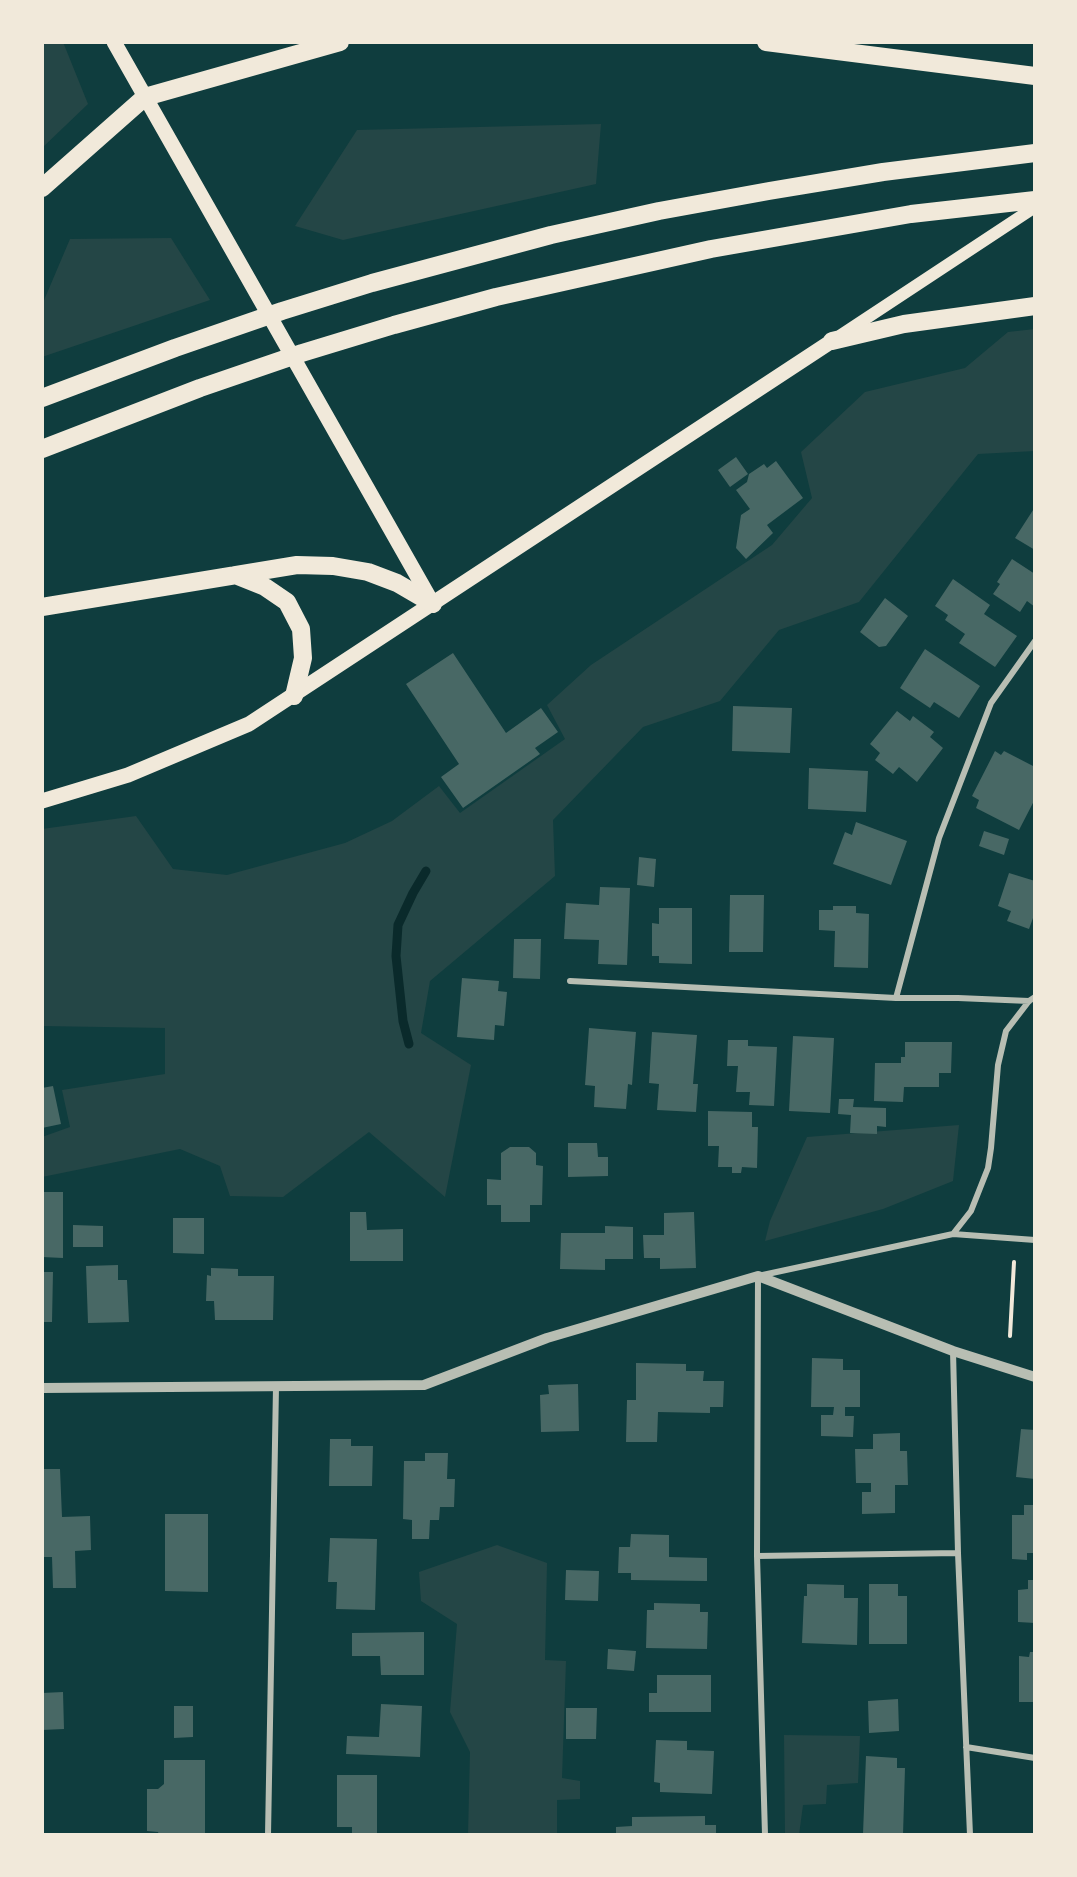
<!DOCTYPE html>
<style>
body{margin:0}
#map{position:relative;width:1077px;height:1877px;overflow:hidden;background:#0f3d3e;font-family:Commissioner,sans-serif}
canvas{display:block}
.frame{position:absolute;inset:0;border:44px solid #f1e9da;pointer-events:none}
</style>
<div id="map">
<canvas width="1077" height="1877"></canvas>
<div class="frame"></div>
</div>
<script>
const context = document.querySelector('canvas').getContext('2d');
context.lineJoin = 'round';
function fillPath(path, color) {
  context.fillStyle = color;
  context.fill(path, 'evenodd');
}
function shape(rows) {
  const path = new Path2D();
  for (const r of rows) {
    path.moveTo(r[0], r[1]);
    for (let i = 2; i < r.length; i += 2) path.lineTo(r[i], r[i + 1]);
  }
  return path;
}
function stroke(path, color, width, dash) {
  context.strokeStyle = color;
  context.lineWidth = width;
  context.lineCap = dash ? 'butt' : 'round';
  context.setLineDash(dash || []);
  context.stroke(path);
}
fillPath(shape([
 [42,42,63,42,88,104,42,148],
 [601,124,596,184,343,240,295,226,357,130],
 [171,238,210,300,42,357,42,305,70,239],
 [1035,329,1035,451,978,454,859,602,779,630,720,701,643,727,553,820,555,876,430,981,421,1033,471,1065,445,1197,369,1132,283,1197,230,1196,220,1166,180,1149,42,1177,42,1137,70,1127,62,1090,165,1074,165,1028,42,1026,42,829,136,816,173,869,227,875,345,843,392,821,439,786,460,813,565,739,547,705,591,665,772,545,812,498,801,452,865,392,965,368,1008,332],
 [959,1125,953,1181,883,1209,765,1241,770,1221,807,1137],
 [497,1545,547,1563,545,1660,566,1661,562,1778,580,1781,580,1799,557,1800,557,1835,468,1835,470,1752,450,1712,457,1624,421,1601,419,1572],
 [784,1735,860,1736,858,1783,827,1785,826,1804,803,1805,799,1835,785,1835]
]), '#244646');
stroke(shape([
 [409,1044,403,1021,396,956,398,925,413,893,426,871]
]), '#0a2a2b', 9);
fillPath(shape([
 [736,457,748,474,730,487,718,470],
 [776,461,803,498,767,525,773,533,746,559,736,548,741,515,750,509,736,490,747,482,749,474,764,464,767,468],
 [1035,507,1035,550,1015,538],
 [1012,559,1035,574,1035,607,1027,601,1020,612,993,594,1000,584,997,582],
 [953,579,990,605,984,614,1017,636,995,667,959,643,965,634,945,620,948,615,935,606],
 [885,598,908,616,886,646,879,647,860,632],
 [925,649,980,686,959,718,934,702,930,708,900,688],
 [453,653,506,733,541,708,558,732,535,748,540,754,463,808,441,777,459,764,406,684],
 [733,706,792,708,790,753,732,751],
 [897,711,910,721,913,716,934,732,930,737,943,748,917,782,899,767,893,774,875,760,880,753,870,744],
 [995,751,1001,755,1004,751,1035,767,1035,799,1019,830,976,808,979,800,972,796],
 [809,768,868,771,866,812,808,809],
 [856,822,907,841,891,885,833,864,845,832,852,835],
 [984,831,1009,839,1004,855,979,846],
 [639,857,656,859,654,887,637,885],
 [1009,873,1035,881,1035,919,1033,918,1029,929,1007,921,1011,911,998,906],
 [600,887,630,888,627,965,598,964,599,940,564,939,566,903,599,905],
 [730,895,764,895,763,952,729,952],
 [833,906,856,906,856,913,869,914,868,968,834,967,835,931,819,930,819,910,833,910],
 [659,908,692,908,692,964,659,963,659,956,652,956,652,923,659,924],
 [514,939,541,939,540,979,513,978],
 [462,978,499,981,498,991,507,992,504,1026,495,1025,494,1040,457,1037],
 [589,1028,636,1032,632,1085,628,1084,626,1109,594,1107,595,1086,585,1085],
 [652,1032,697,1035,693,1084,698,1084,696,1112,657,1110,659,1084,649,1083],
 [793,1036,834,1038,830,1113,789,1111],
 [728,1040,748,1040,748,1046,777,1047,774,1106,749,1105,750,1092,736,1092,738,1066,727,1066],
 [905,1042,952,1042,951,1073,939,1073,939,1087,904,1087,903,1102,874,1101,875,1063,901,1063,901,1057,905,1057],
 [53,1086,61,1124,42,1128,42,1088],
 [839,1099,854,1099,853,1107,886,1108,886,1127,877,1126,877,1134,850,1133,851,1115,838,1114],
 [708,1111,752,1112,752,1127,758,1127,757,1168,742,1167,741,1173,732,1173,732,1167,718,1167,719,1146,708,1146],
 [568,1143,597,1143,598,1157,608,1157,608,1176,568,1177],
 [510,1147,529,1147,536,1153,536,1165,543,1166,542,1205,530,1205,530,1222,501,1222,501,1205,487,1205,487,1179,501,1180,501,1153],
 [42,1192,63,1192,63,1258,42,1257],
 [350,1212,366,1212,367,1230,403,1229,403,1261,350,1261],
 [694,1212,696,1268,660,1269,660,1258,644,1258,643,1235,664,1235,664,1213],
 [173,1218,204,1218,204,1254,173,1253],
 [73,1225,103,1226,103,1247,73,1247],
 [605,1226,633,1227,633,1259,605,1259,605,1270,560,1269,561,1233,605,1233],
 [118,1265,118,1280,127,1280,129,1322,88,1323,86,1266],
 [211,1268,238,1269,238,1276,274,1276,273,1320,215,1320,214,1301,206,1301,207,1275,211,1276],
 [42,1272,53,1272,52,1322,42,1322],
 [812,1358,843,1359,843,1370,860,1370,860,1407,845,1407,845,1416,854,1416,853,1437,821,1436,821,1415,833,1415,834,1407,811,1407],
 [636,1363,686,1364,686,1371,704,1371,703,1381,724,1381,723,1407,710,1407,710,1413,658,1412,657,1442,626,1442,627,1400,636,1400],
 [578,1384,579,1431,541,1432,540,1395,549,1394,548,1385],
 [1021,1429,1035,1430,1035,1479,1016,1477],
 [900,1433,900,1451,907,1451,908,1485,895,1485,895,1513,862,1514,862,1492,871,1492,871,1483,856,1483,855,1449,873,1449,873,1434],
 [330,1439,351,1439,351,1446,373,1446,372,1486,329,1486],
 [425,1453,448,1453,447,1479,455,1479,454,1507,440,1507,439,1520,430,1520,429,1539,412,1539,412,1520,403,1519,404,1461,425,1461],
 [42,1469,60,1469,62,1517,90,1516,91,1550,75,1551,76,1588,53,1588,52,1557,42,1557],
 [1024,1505,1035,1505,1035,1553,1027,1553,1027,1560,1012,1559,1012,1515,1024,1515],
 [165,1514,208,1514,208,1592,165,1591],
 [631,1534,669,1535,669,1557,707,1558,707,1581,631,1580,631,1573,618,1573,619,1547,630,1547],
 [330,1538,377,1539,375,1610,336,1609,337,1582,328,1582],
 [566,1570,599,1571,598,1601,565,1600],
 [1028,1580,1035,1580,1035,1623,1018,1622,1018,1590,1028,1589],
 [807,1584,844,1585,844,1598,858,1598,857,1645,802,1643,804,1596,807,1596],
 [869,1584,898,1584,898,1596,907,1596,907,1644,869,1644],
 [654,1603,700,1604,700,1612,708,1612,707,1649,646,1648,647,1610,654,1610],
 [424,1632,424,1675,381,1675,380,1656,352,1656,352,1633],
 [608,1649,636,1651,634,1671,607,1669],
 [1030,1652,1035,1652,1035,1702,1019,1702,1019,1656,1029,1657],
 [657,1675,711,1675,711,1712,649,1712,649,1693,657,1693],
 [63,1692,64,1729,42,1730,42,1693],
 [898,1699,899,1731,869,1733,868,1701],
 [381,1704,422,1706,420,1757,346,1754,347,1736,379,1737],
 [174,1706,193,1706,193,1737,174,1738],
 [566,1708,597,1708,596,1739,566,1739],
 [656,1740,687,1741,687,1750,714,1751,712,1794,660,1792,660,1783,654,1782],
 [866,1756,897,1758,897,1768,905,1768,903,1835,863,1834],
 [164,1760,205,1760,205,1835,159,1835,158,1832,147,1831,147,1789,158,1789,164,1784],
 [337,1775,377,1775,377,1835,352,1835,352,1827,337,1827],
 [705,1816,705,1825,716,1825,716,1835,616,1835,616,1827,632,1826,632,1817]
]), '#486865');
stroke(shape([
 [1010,1336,1014,1262]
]), '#f1e9da', 4);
stroke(shape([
 [570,981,896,998,958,998,1029,1001],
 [896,998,939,838,991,703,1035,641],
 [953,1234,971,1211,988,1168,991,1148,998,1065,1006,1031,1029,1001,1035,997],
 [953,1351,958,1553,970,1835],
 [757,1556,958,1553],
 [966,1747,1035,1758],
 [268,1835,276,1387],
 [765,1835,757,1556,758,1276,953,1234,1035,1240]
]), '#b8beb3', 6);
stroke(shape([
 [42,1388,424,1385,547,1338,758,1276,953,1351,1035,1377]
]), '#b8beb3', 10);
stroke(shape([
 [841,335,1035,207]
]), '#f1e9da', 12);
stroke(shape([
 [114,42,433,604],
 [42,801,128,775,249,724,832,341]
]), '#f1e9da', 15);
stroke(shape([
 [766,42,1035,76],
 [42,188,145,97,340,42],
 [832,341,904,324,1035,306],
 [42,398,175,348,282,311,372,283,551,235,659,211,769,191,883,172,1035,153],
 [42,449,200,388,302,353,394,325,496,297,711,249,911,214,1035,200],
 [235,575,265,587,287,602,301,629,303,658,294,696],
 [42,607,297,565,333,566,368,572,397,583,433,604]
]), '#f1e9da', 18);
</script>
